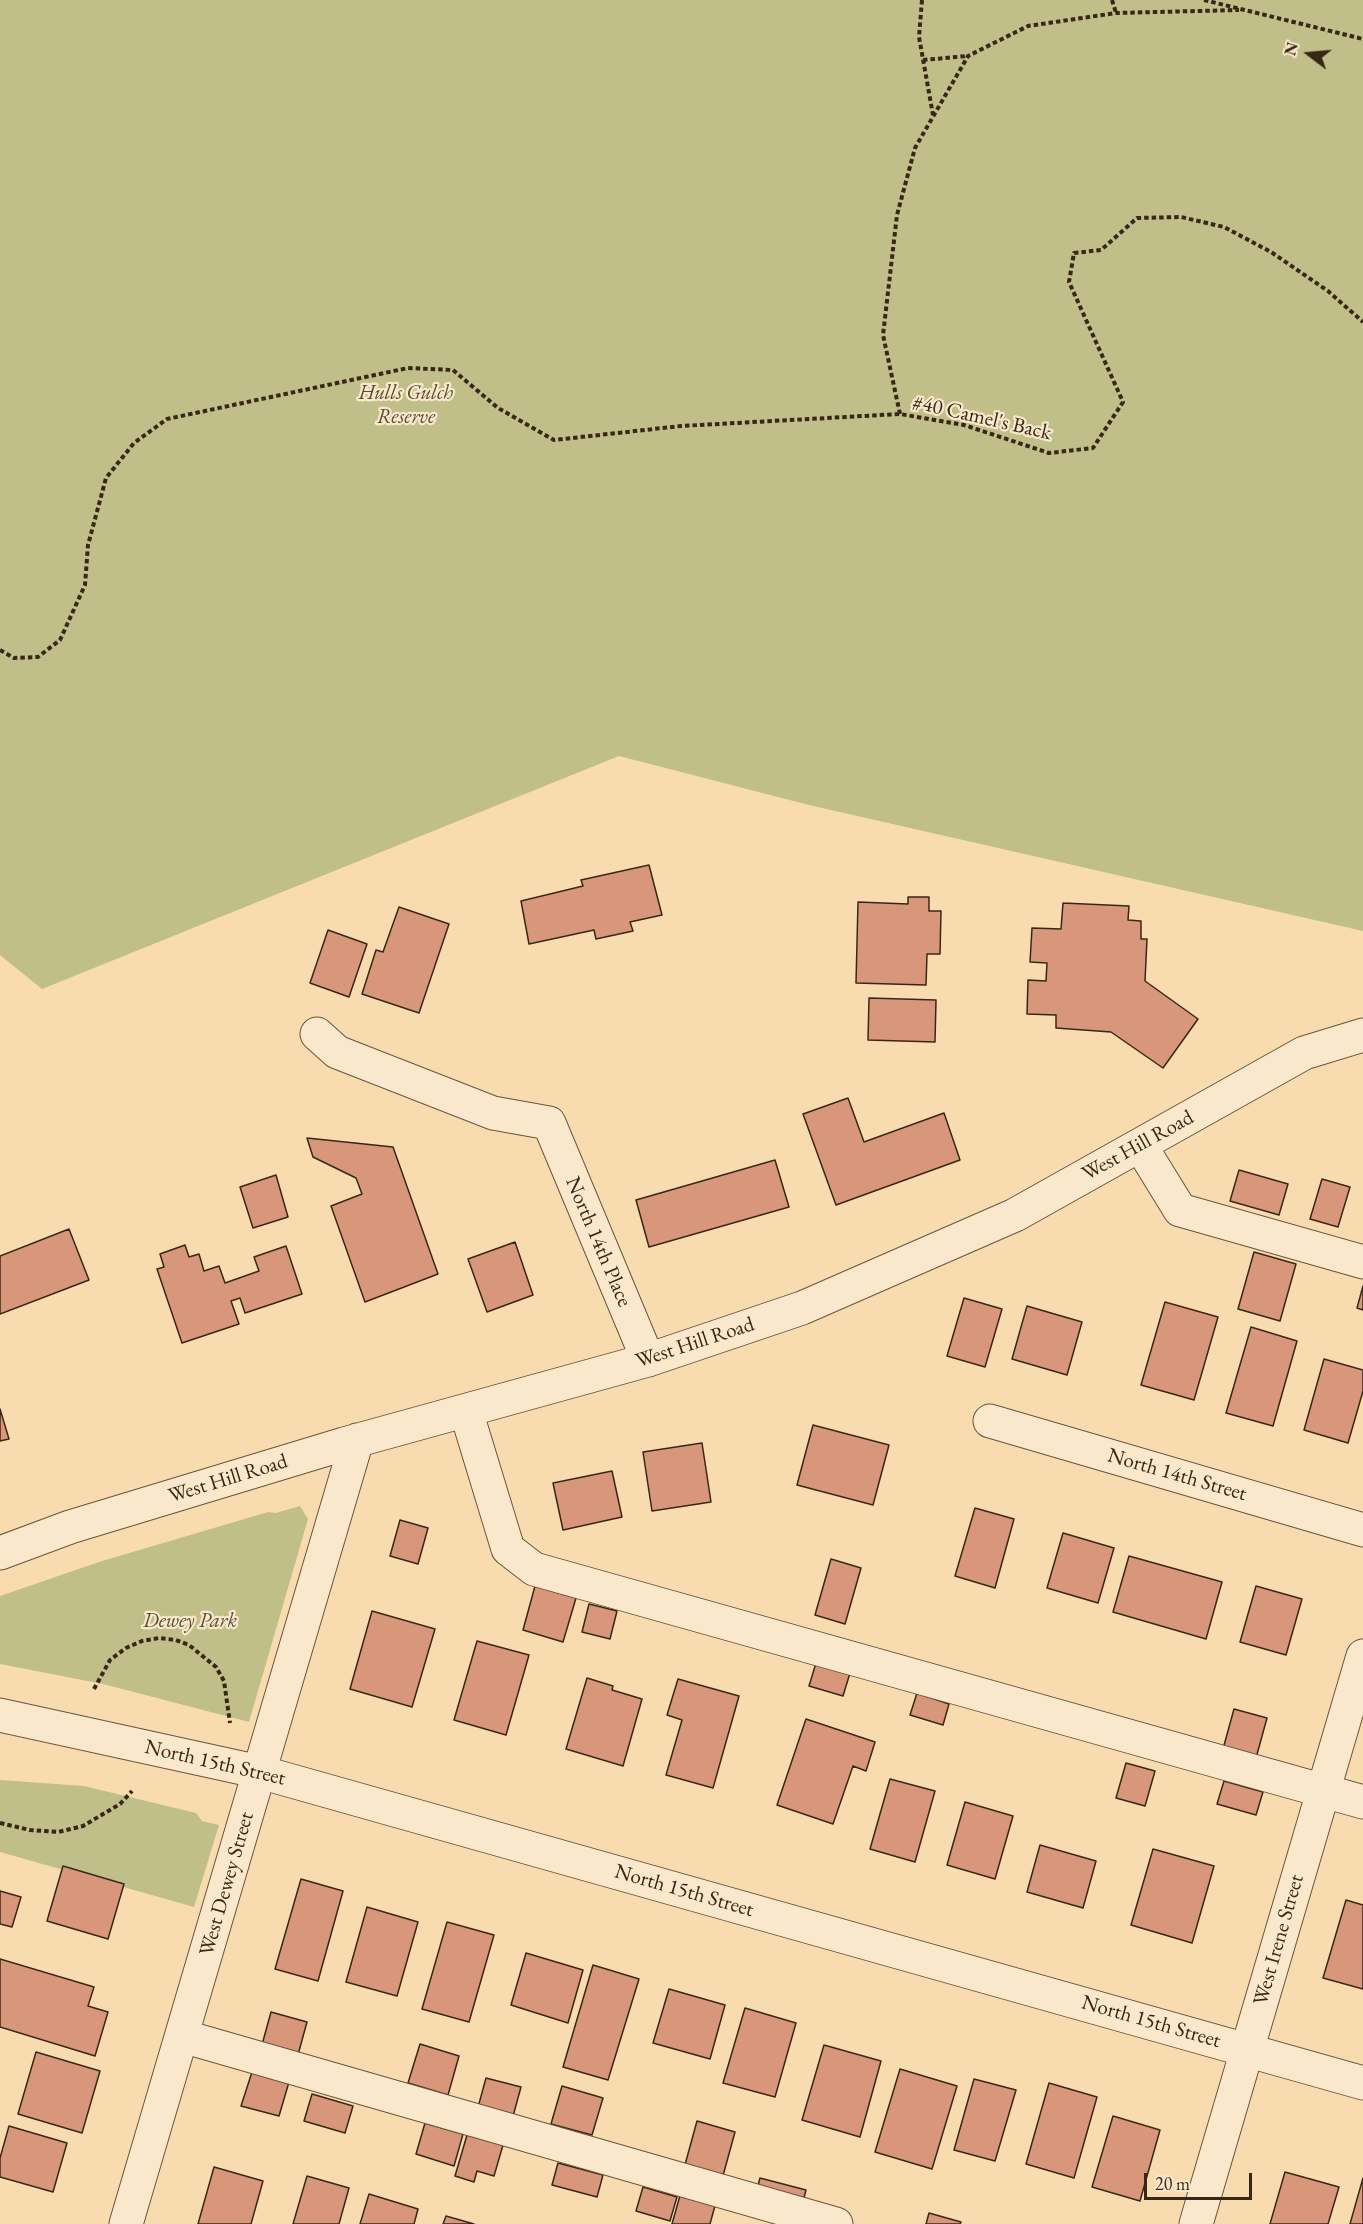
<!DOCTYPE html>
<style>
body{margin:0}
#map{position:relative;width:1363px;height:2224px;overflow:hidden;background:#f8dcb0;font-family:"EB Garamond",serif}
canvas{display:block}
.north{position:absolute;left:1279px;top:24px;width:60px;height:60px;-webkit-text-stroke:4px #fae8cc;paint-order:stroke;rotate:286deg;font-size:16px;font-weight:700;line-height:24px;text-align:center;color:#392716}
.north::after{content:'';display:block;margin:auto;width:21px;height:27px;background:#392716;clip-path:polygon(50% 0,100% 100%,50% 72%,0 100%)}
.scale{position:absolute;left:1144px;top:2173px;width:108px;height:27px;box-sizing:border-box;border:3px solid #392716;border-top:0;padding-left:8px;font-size:18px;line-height:21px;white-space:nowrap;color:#392716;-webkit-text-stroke:4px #fae8cc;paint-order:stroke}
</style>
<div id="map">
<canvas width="1363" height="2224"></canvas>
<div class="north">N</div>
<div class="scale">20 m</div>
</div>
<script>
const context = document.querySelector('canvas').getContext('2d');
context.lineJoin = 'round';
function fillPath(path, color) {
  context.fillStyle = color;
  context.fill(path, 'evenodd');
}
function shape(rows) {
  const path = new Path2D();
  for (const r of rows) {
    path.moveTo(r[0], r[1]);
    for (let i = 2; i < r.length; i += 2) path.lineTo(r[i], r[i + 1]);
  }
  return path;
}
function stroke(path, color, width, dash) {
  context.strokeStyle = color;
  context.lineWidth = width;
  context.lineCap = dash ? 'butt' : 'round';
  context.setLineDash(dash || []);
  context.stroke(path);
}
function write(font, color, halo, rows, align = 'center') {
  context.font = font + ' "EB Garamond",serif';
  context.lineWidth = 4.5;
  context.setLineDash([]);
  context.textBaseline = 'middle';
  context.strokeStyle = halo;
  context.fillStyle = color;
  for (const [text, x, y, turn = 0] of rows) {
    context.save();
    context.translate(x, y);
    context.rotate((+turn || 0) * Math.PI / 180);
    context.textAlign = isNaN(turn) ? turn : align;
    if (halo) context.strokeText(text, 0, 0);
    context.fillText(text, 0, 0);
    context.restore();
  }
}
fillPath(shape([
 [0,0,1363,0,1363,931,809,805,619,756,42,989,0,955],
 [300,1506,308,1519,249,1722,103,1684,0,1664,0,1596,99,1562,268,1512,276,1513],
 [0,1780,84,1786,196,1813,202,1821,219,1825,194,1907,0,1852]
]), '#c0bf89');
const building = shape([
 [649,865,662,915,630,922,633,931,596,939,594,930,529,944,521,901,583,886,581,880,649,865],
 [908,897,929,897,929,911,941,911,940,954,927,954,926,985,856,983,858,902,908,904,908,897],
 [1063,903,1129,906,1128,920,1141,921,1141,939,1147,939,1145,981,1198,1019,1163,1068,1111,1032,1056,1028,1056,1015,1027,1014,1028,980,1046,981,1047,963,1030,962,1032,928,1061,929,1063,903],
 [399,907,449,924,419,1013,362,994,376,950,383,952,399,907],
 [328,930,367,944,349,997,310,983,328,930],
 [869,998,936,1000,935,1042,868,1040,869,998],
 [848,1098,864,1142,944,1113,960,1160,836,1205,803,1114,848,1098],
 [307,1138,393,1147,438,1274,365,1302,331,1206,362,1194,356,1178,313,1157,307,1138],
 [775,1160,789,1207,649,1247,636,1200,775,1160],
 [1239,1170,1288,1184,1279,1215,1230,1201,1239,1170],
 [276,1175,288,1217,253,1228,240,1187,276,1175],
 [1322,1179,1350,1187,1338,1227,1310,1219,1322,1179],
 [69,1229,89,1280,0,1314,0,1256,69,1229],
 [515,1242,533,1295,487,1312,468,1259,515,1242],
 [185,1245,189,1257,199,1254,204,1271,219,1266,225,1283,259,1271,254,1257,286,1246,302,1294,245,1313,240,1298,231,1301,239,1324,182,1343,157,1269,164,1267,160,1254,185,1245],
 [1254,1252,1296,1264,1280,1321,1238,1309,1254,1252],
 [1363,1286,1363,1310,1357,1308,1363,1286],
 [964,1298,1002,1309,985,1367,947,1356,964,1298],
 [1165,1302,1218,1317,1194,1400,1141,1385,1165,1302],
 [1027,1306,1082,1322,1067,1375,1012,1359,1027,1306],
 [1251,1327,1297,1341,1273,1426,1226,1413,1251,1327],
 [1324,1359,1363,1370,1363,1391,1348,1443,1304,1430,1324,1359],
 [0,1409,9,1439,0,1441,0,1409],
 [813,1425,889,1445,873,1505,797,1485,813,1425],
 [702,1443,711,1502,652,1511,643,1452,702,1443],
 [612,1471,622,1517,563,1530,553,1483,612,1471],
 [975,1508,1014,1519,995,1588,955,1576,975,1508],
 [400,1520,428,1528,418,1564,390,1556,400,1520],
 [1063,1533,1114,1548,1098,1603,1047,1588,1063,1533],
 [1129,1556,1222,1582,1206,1639,1113,1612,1129,1556],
 [831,1559,861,1568,845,1624,815,1615,831,1559],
 [535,1586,576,1598,563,1642,523,1630,535,1586],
 [1256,1586,1302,1599,1286,1655,1240,1642,1256,1586],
 [589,1604,617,1611,610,1639,582,1632,589,1604],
 [372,1611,435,1629,412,1707,350,1689,372,1611],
 [477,1641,529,1655,506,1735,454,1720,477,1641],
 [816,1663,850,1673,843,1696,809,1686,816,1663],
 [587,1678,613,1686,612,1690,642,1699,623,1766,566,1749,587,1678],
 [678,1679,739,1696,713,1788,666,1775,682,1720,667,1715,678,1679],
 [917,1693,949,1704,943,1725,910,1715,917,1693],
 [1234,1709,1267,1718,1256,1758,1223,1749,1234,1709],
 [806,1719,875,1742,866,1771,853,1766,833,1824,777,1805,806,1719],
 [1126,1763,1155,1771,1145,1806,1116,1798,1126,1763],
 [890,1779,935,1791,915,1862,870,1849,890,1779],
 [1224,1781,1263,1792,1256,1815,1217,1804,1224,1781],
 [965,1802,1013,1816,995,1879,947,1865,965,1802],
 [1040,1845,1096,1861,1083,1908,1027,1892,1040,1845],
 [1153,1849,1214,1866,1192,1943,1131,1925,1153,1849],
 [63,1866,124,1884,108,1939,47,1921,63,1866],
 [301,1879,343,1891,318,1981,275,1969,301,1879],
 [0,1891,21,1897,12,1927,0,1924,0,1891],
 [1346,1900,1363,1905,1363,1989,1323,1978,1346,1900],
 [367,1907,418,1922,397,1996,346,1982,367,1907],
 [447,1922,494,1935,469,2022,422,2009,447,1922],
 [526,1953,583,1970,568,2023,511,2005,526,1953],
 [0,1959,94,1987,88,2006,108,2012,95,2056,0,2027,0,1959],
 [593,1965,639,1979,608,2080,563,2067,593,1965],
 [669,1989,725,2005,710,2059,653,2043,669,1989],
 [745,2008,796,2023,775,2097,723,2083,745,2008],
 [271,2012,307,2022,296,2062,260,2052,271,2012],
 [420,2044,459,2056,448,2095,408,2083,420,2044],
 [824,2045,881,2061,860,2137,802,2120,824,2045],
 [36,2052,100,2071,82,2133,18,2114,36,2052],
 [900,2069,957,2086,932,2169,875,2152,900,2069],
 [252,2072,289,2082,279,2116,241,2106,252,2072],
 [486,2078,521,2087,512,2120,477,2111,486,2078],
 [974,2079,1016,2090,995,2161,954,2150,974,2079],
 [1049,2083,1097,2097,1074,2178,1026,2164,1049,2083],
 [562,2086,603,2098,592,2135,551,2124,562,2086],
 [312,2094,353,2106,345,2133,304,2121,312,2094],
 [1113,2116,1160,2130,1140,2201,1092,2187,1113,2116],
 [697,2121,735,2132,721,2183,683,2172,697,2121],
 [425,2123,463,2134,454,2166,416,2154,425,2123],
 [9,2126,67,2143,53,2192,0,2177,0,2158,9,2126],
 [467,2135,503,2145,494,2176,477,2171,474,2182,455,2176,467,2135],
 [558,2163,603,2175,597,2197,552,2185,558,2163],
 [214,2167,263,2181,251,2224,198,2224,214,2167],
 [1285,2172,1339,2187,1328,2224,1270,2224,1285,2172],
 [307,2176,349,2188,339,2224,293,2224,307,2176],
 [760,2178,806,2190,800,2213,754,2200,760,2178],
 [1363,2178,1363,2224,1350,2224,1363,2178],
 [643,2187,677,2197,670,2221,636,2211,643,2187],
 [681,2192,716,2202,710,2224,672,2224,681,2192],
 [369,2194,418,2209,414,2224,360,2224,369,2194],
 [929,2213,961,2222,960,2224,926,2224,929,2213],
 [446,2216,474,2224,443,2224,446,2216]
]);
fillPath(building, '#d8977b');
stroke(building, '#392716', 1.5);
const minor = shape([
 [317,1034,337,1052,493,1113,549,1123,648,1360],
 [1140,1145,1180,1210,1363,1262],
 [466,1411,508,1549,534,1569,1363,1802],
 [990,1421,1363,1530],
 [0,1553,70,1527,344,1444,648,1360,802,1308,1015,1215,1304,1053,1363,1035],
 [0,1715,260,1772,1363,2083],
 [182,2036,836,2224],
 [126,2224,357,1440],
 [1196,2224,1363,1656]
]);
stroke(minor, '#69543c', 35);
stroke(shape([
 [922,0,919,37,933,115],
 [1112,0,1116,13],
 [1204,0,1363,39],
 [923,60,967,56],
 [900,414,883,335,897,215,915,148,968,56,1028,26,1116,13,1239,10],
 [0,650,14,658,38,657,60,640,85,585,88,545,106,478,134,443,167,419,408,368,453,370,498,408,554,440,681,426,900,414,964,425,1049,453,1093,448,1123,402,1069,282,1074,253,1101,250,1137,218,1181,217,1224,227,1271,252,1328,291,1363,322],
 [94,1689,110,1660,126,1648,142,1641,159,1638,176,1640,189,1645,216,1667,224,1681,230,1723],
 [0,1823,30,1830,58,1832,83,1826,120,1804,132,1791]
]), '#392716', 4, [4.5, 3]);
stroke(minor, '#fae8cc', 33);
write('italic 21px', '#5b4d33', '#fae8cc', [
 ["Hulls Gulch",406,393],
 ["Reserve",406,417],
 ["Dewey Park",190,1621]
]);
write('21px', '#392716', '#fae8cc', [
 ["#40 Camel's Back",982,418,13],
 ["West Hill Road",1138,1146,-29],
 ["North 14th Place",598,1242,67],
 ["West Hill Road",695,1343,-18],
 ["North 14th Street",1177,1475,16],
 ["West Hill Road",228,1479,-17],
 ["North 15th Street",215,1763,13],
 ["West Dewey Street",227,1884,-74],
 ["North 15th Street",684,1891,16],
 ["West Irene Street",1279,1940,-74],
 ["North 15th Street",1151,2022,16]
]);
</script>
